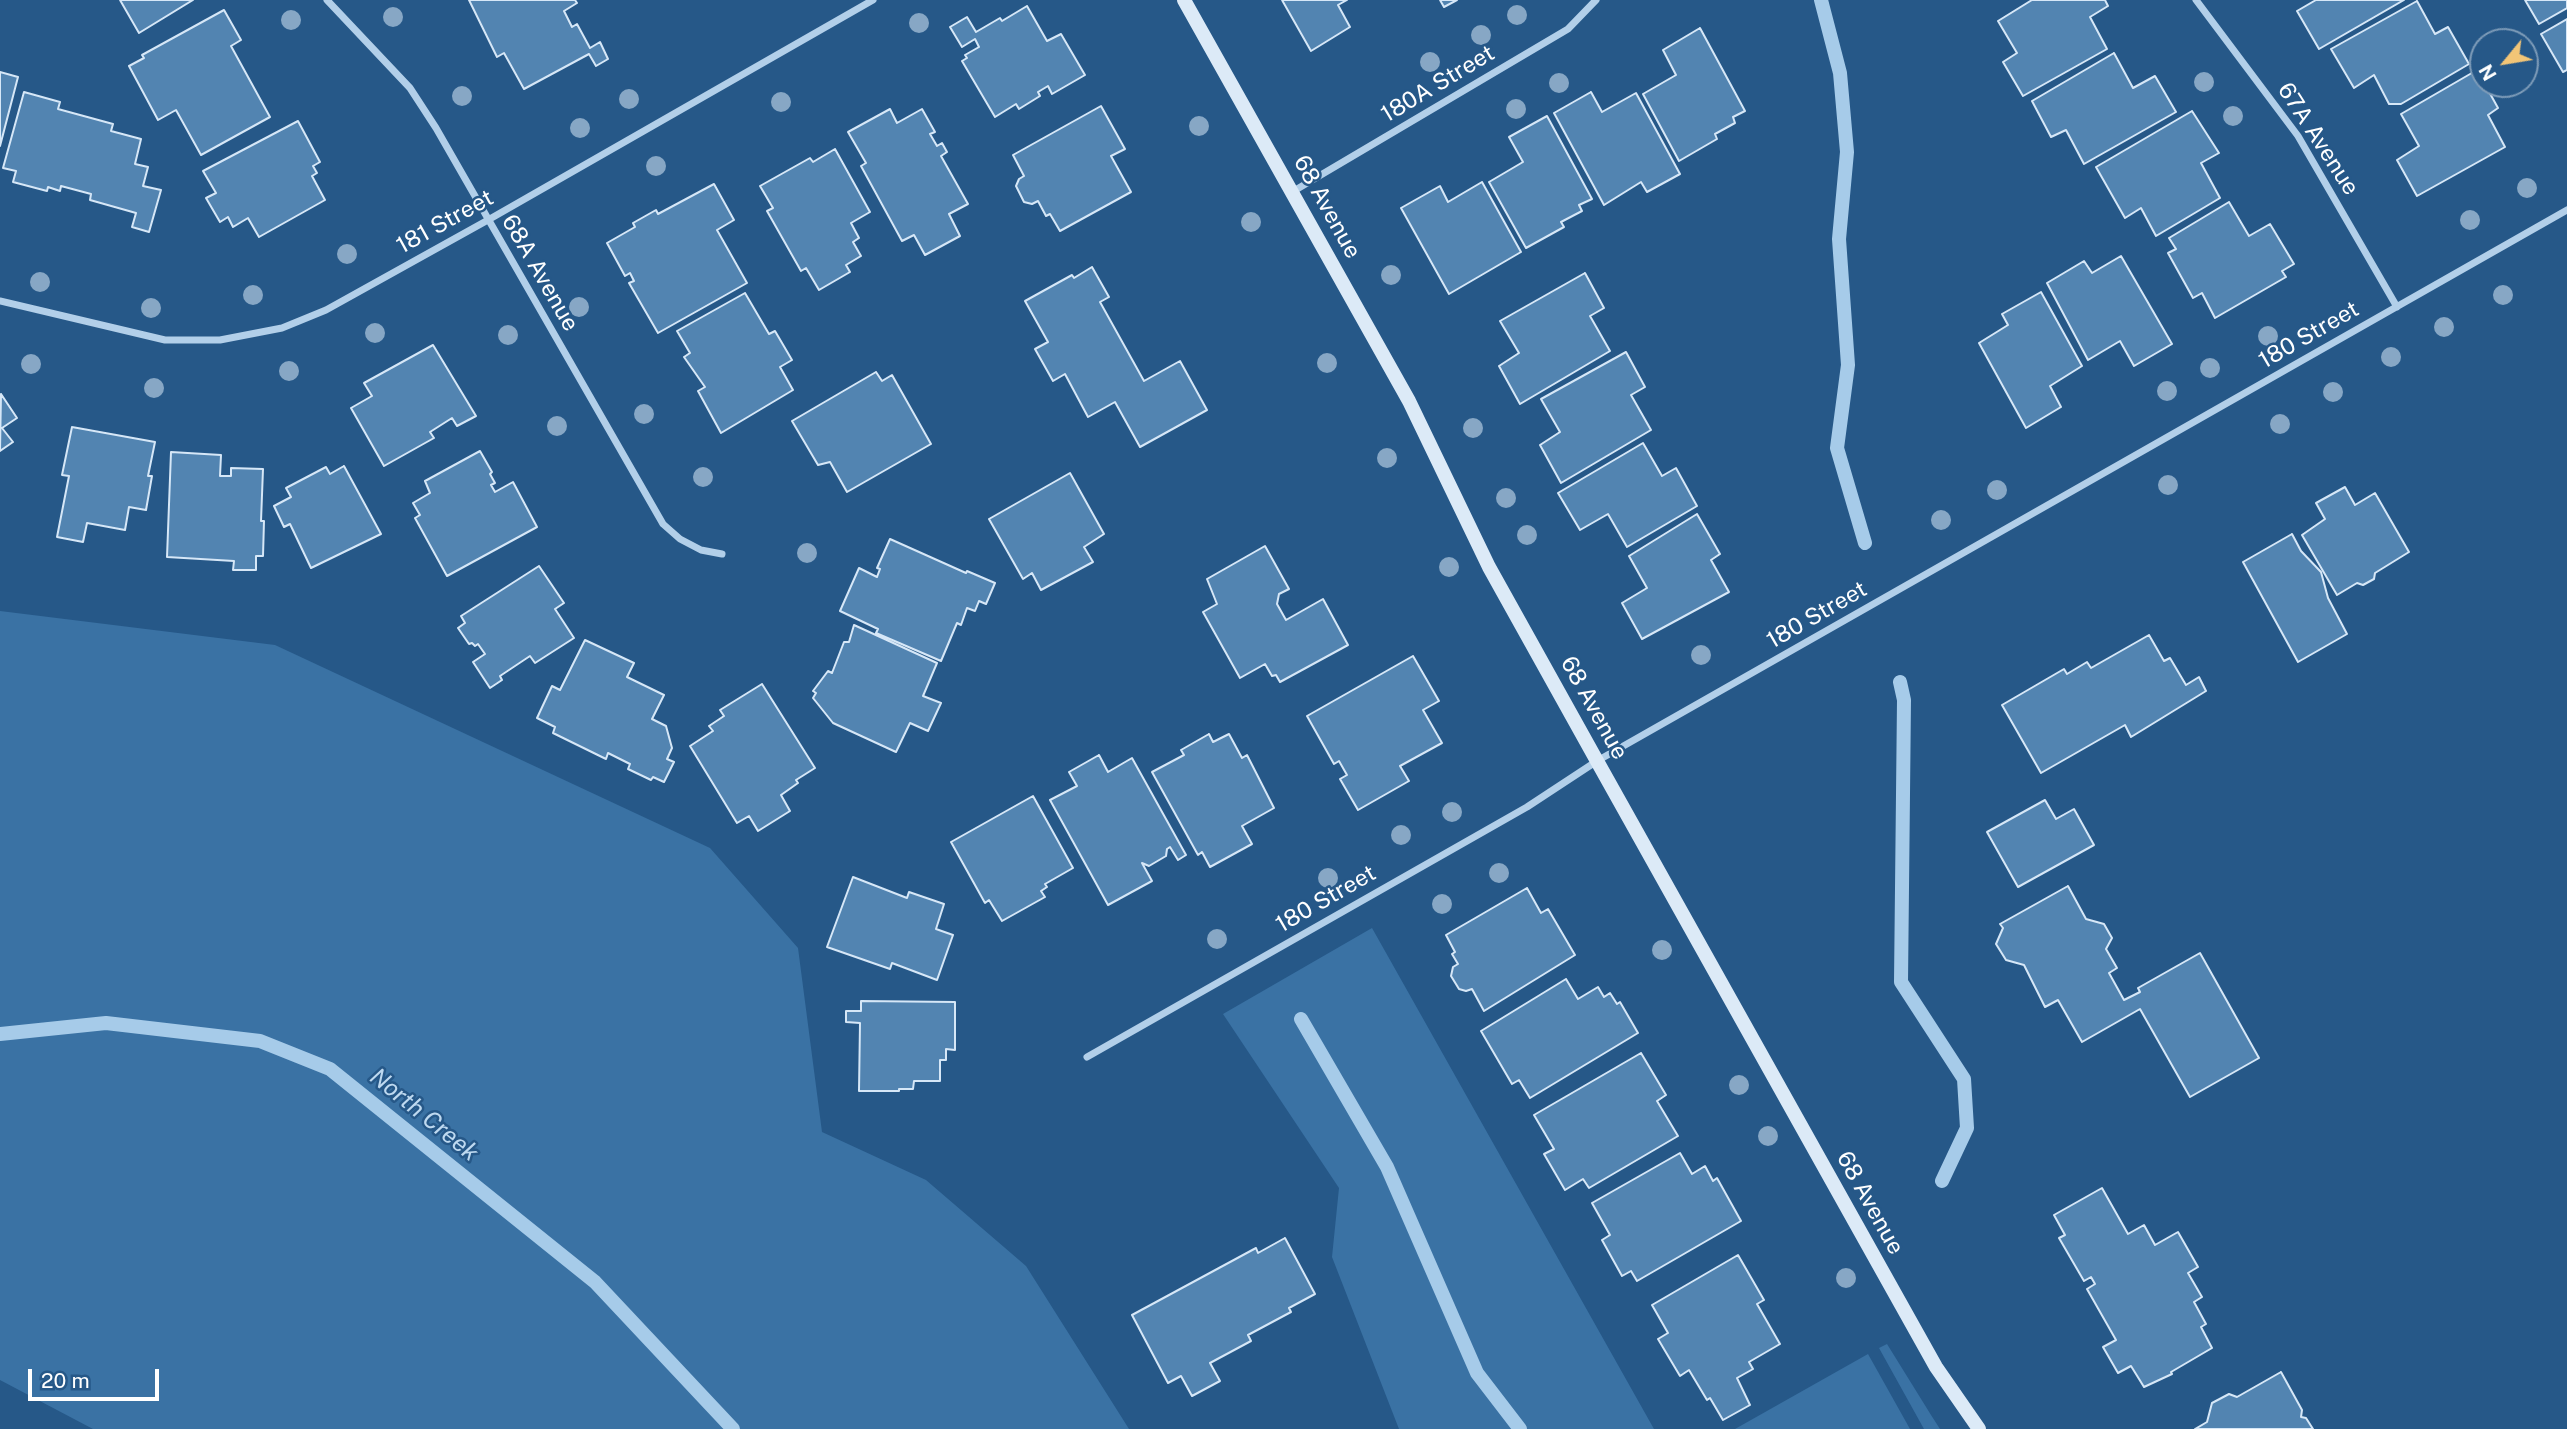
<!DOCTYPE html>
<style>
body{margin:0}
#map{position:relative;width:2567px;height:1429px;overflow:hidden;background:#265888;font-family:"Public Sans",sans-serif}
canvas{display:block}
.north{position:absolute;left:2469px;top:28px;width:70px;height:70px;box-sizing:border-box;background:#265888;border:2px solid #7d9bb8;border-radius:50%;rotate:240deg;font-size:19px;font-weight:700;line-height:28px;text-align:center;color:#fff}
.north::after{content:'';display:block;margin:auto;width:24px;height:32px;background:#f2c577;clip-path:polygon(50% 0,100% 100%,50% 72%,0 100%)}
.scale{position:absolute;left:28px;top:1369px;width:131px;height:32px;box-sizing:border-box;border:4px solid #fff;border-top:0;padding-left:9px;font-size:21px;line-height:24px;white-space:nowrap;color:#fff;-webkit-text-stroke:5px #265888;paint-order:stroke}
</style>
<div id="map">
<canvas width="2567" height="1429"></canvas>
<div class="north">N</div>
<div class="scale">20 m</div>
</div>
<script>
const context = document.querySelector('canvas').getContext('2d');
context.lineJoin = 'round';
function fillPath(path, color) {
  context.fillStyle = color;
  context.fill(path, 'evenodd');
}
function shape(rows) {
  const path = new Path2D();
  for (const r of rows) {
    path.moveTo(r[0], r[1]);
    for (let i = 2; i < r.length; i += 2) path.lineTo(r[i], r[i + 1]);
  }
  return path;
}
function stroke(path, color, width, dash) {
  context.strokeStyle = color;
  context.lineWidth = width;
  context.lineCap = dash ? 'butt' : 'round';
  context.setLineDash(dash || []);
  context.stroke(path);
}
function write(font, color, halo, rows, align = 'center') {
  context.font = font + ' "Public Sans",sans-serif';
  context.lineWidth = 5;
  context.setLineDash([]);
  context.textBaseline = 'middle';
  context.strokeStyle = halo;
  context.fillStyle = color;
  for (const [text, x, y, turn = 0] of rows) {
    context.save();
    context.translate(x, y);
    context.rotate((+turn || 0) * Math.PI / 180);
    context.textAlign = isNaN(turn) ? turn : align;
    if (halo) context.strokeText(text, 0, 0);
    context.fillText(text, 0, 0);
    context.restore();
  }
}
fillPath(shape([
 [0,611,275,645,710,848,798,948,822,1132,926,1180,1026,1266,1129,1429,93,1429,0,1380],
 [1372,928,1654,1429,1399,1429,1332,1257,1339,1188,1223,1014],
 [1887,1344,1931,1415,1940,1429,1924,1429,1879,1348],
 [1868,1354,1910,1429,1735,1429]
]), '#3a72a4');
stroke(shape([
 [1821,0,1840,73,1847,152,1839,239,1848,365,1837,448,1865,543],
 [1900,682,1904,700,1901,982,1964,1079,1967,1128,1942,1181],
 [1301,1019,1387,1167,1477,1373,1520,1429],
 [0,1034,106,1023,260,1041,330,1069,595,1282,733,1429]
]), '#a6cbe9', 14);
const building = shape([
 [120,0,193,0,139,33,120,0],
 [469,0,575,0,577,3,564,11,572,27,577,24,590,48,600,42,608,59,596,66,589,54,524,89,504,53,497,57,469,0],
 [1282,0,1347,0,1338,5,1350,27,1311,51,1282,0],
 [1440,0,1457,0,1444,7,1440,0],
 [2032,0,2105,0,2108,6,2090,17,2107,49,2023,96,2003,62,2017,53,1998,21,2032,0],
 [2316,0,2315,0,2404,0,2319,49,2297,11,2316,0],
 [2525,0,2567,0,2567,8,2539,24,2525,0],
 [2417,1,2435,34,2448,27,2469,64,2401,104,2389,104,2374,75,2354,88,2331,49,2417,1],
 [1027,6,1047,41,1061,34,1085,75,1052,94,1048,86,1038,92,1040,96,1019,109,1016,104,995,117,962,61,967,58,965,55,979,47,975,39,962,47,950,27,967,17,976,32,1000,18,1002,21,1027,6],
 [224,10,241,40,231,46,270,117,201,155,176,110,158,120,129,66,144,58,142,55,224,10],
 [2567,19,2567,70,2563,72,2541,34,2567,19],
 [1700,28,1745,111,1733,117,1735,123,1715,134,1717,139,1679,161,1643,94,1676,75,1663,50,1700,28],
 [2114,53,2133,88,2155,76,2176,112,2084,164,2066,130,2051,137,2032,101,2114,53],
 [2477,70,2498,108,2488,115,2505,147,2417,196,2397,160,2419,146,2401,114,2477,70],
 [0,72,18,77,0,146,0,72],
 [24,92,60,102,58,109,113,124,111,131,141,139,135,164,148,167,143,186,161,190,149,232,132,227,136,213,90,200,91,194,61,186,60,191,48,187,47,191,13,182,16,171,3,168,24,92],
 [1591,92,1602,112,1636,93,1680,174,1647,192,1641,182,1604,205,1554,113,1591,92],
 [1101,106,1125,149,1111,156,1131,192,1060,231,1050,214,1046,216,1038,201,1032,204,1024,202,1016,186,1019,179,1024,176,1013,155,1101,106],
 [890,109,897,123,922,109,935,132,930,134,937,146,942,143,947,152,941,156,968,204,949,214,960,236,925,255,914,235,902,241,861,166,866,163,848,132,890,109],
 [2192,111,2219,153,2201,163,2220,198,2156,236,2141,208,2125,218,2096,167,2192,111],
 [1547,116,1592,199,1579,205,1582,211,1561,222,1564,227,1526,248,1489,182,1523,162,1509,137,1547,116],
 [298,121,320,162,313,166,317,173,312,176,325,200,259,237,248,218,233,227,228,217,220,222,206,198,216,193,203,171,298,121],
 [835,149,870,212,851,223,859,238,853,242,861,256,846,265,850,272,819,290,806,268,801,271,767,211,773,208,760,186,810,158,813,162,835,149],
 [1482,182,1521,252,1449,294,1401,208,1440,186,1448,202,1482,182],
 [714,184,734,220,717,230,747,283,658,333,629,283,634,281,630,273,625,276,607,243,635,227,633,223,656,210,658,214,714,184],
 [2229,202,2249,236,2270,224,2294,264,2282,271,2286,277,2215,318,2202,293,2193,298,2168,253,2176,249,2169,238,2229,202],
 [2121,256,2172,344,2134,366,2120,341,2088,360,2047,283,2084,261,2092,273,2121,256],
 [1092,267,1109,297,1100,302,1144,381,1180,361,1207,410,1140,447,1115,402,1088,417,1065,374,1053,381,1035,349,1048,342,1025,301,1072,275,1074,278,1092,267],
 [1585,273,1604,308,1590,316,1610,351,1520,404,1499,366,1519,353,1500,321,1585,273],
 [2041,292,2082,366,2050,386,2061,407,2026,428,1979,343,2008,325,2002,314,2041,292],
 [745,293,769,334,775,331,792,360,780,367,793,390,721,433,698,391,705,387,684,357,690,353,677,331,745,293],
 [433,345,476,416,457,426,452,418,430,432,434,438,384,466,351,408,372,396,364,383,433,345],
 [1626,352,1645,387,1631,395,1651,430,1561,483,1540,445,1560,432,1541,399,1626,352],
 [876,372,882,381,892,375,931,444,847,492,830,462,818,465,792,421,876,372],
 [1,394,17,418,2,428,13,442,0,451,1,394],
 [72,427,155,442,148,476,152,476,146,510,129,507,125,530,87,523,83,542,57,537,69,476,62,475,72,427],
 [1643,443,1662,476,1676,468,1697,506,1627,547,1608,514,1580,530,1558,493,1643,443],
 [480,451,492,472,490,474,495,483,491,485,495,492,513,482,537,527,447,576,415,518,420,515,413,503,430,493,425,481,480,451],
 [171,452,221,455,220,476,231,476,231,468,263,469,261,521,264,521,263,556,256,556,256,570,233,570,234,561,167,557,171,452],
 [344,466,381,534,311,568,290,524,284,527,274,506,291,497,286,488,326,467,330,474,344,466],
 [1070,473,1104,534,1084,547,1093,562,1041,590,1032,573,1023,579,989,519,1070,473],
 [2345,487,2355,505,2375,493,2409,552,2375,573,2374,579,2363,585,2357,583,2337,595,2302,535,2325,519,2316,503,2345,487],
 [1697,514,1720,554,1711,560,1729,592,1642,639,1622,603,1647,588,1629,556,1697,514],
 [2292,534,2301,551,2321,572,2328,598,2347,634,2298,662,2243,562,2292,534],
 [890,539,966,573,967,571,995,583,986,604,979,601,975,611,967,608,961,625,957,623,941,661,876,633,878,629,840,611,859,568,877,577,880,569,877,568,890,539],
 [1265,546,1289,589,1279,594,1277,604,1286,620,1323,599,1348,645,1280,682,1276,675,1272,676,1265,664,1240,678,1203,612,1217,604,1207,579,1265,546],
 [539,566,564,603,555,609,574,638,535,663,530,656,500,676,502,680,490,688,473,662,485,654,478,644,475,646,472,643,469,644,458,628,465,623,461,616,539,566],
 [854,625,937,663,923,696,941,703,928,731,910,723,896,752,833,723,813,698,816,693,813,691,828,671,832,673,844,642,849,642,854,625],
 [2149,635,2164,661,2170,658,2186,685,2199,677,2206,691,2131,737,2125,725,2041,773,2002,705,2064,669,2067,674,2087,662,2091,668,2149,635],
 [585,640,634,663,627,677,664,695,652,719,666,726,672,748,667,759,674,762,664,782,653,777,651,780,628,769,630,764,608,753,606,759,553,733,555,727,537,718,552,686,560,690,585,640],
 [1413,656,1439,701,1423,710,1442,743,1400,766,1409,781,1358,810,1340,779,1347,775,1339,761,1334,764,1307,716,1413,656],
 [762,684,815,768,796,780,798,783,781,795,790,811,758,831,749,816,737,823,690,746,713,731,709,726,724,716,720,710,762,684],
 [1209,734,1213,742,1229,734,1242,758,1247,755,1274,808,1242,826,1252,844,1210,867,1202,852,1198,855,1152,772,1184,755,1181,750,1209,734],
 [1099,755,1108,772,1132,758,1186,855,1178,860,1170,847,1167,849,1166,856,1149,866,1142,863,1152,881,1108,905,1050,800,1077,786,1069,772,1099,755],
 [1033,796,1073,868,1045,884,1047,887,1041,891,1045,897,1002,921,989,900,985,903,951,842,1033,796],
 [2045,800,2056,819,2074,809,2094,845,2018,887,1987,832,2045,800],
 [853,877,907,898,909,892,944,904,936,929,953,935,937,980,892,963,890,969,827,947,853,877],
 [2068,886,2086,919,2104,924,2112,938,2106,949,2117,968,2109,973,2124,1000,2140,992,2138,988,2200,953,2259,1058,2190,1097,2140,1009,2082,1042,2058,1000,2045,1007,2024,965,2006,960,1996,944,2003,928,2000,924,2068,886],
 [1527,888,1541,913,1548,909,1575,955,1484,1011,1472,989,1466,991,1459,989,1451,976,1453,967,1458,964,1452,954,1455,952,1446,935,1527,888],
 [1566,979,1578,999,1598,987,1604,997,1610,993,1617,1004,1620,1002,1638,1033,1530,1098,1519,1080,1512,1084,1481,1031,1566,979],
 [861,1001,955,1002,955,1050,946,1049,946,1060,940,1060,940,1081,914,1081,913,1089,899,1089,899,1091,859,1091,860,1023,846,1022,846,1011,861,1011,861,1001],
 [1641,1053,1666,1095,1657,1101,1678,1136,1589,1188,1583,1179,1565,1190,1544,1154,1554,1149,1534,1115,1641,1053],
 [1680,1153,1692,1174,1705,1166,1713,1181,1717,1178,1741,1221,1637,1281,1631,1271,1622,1276,1602,1240,1610,1235,1592,1203,1680,1153],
 [2102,1188,2128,1234,2144,1225,2155,1245,2178,1232,2198,1267,2188,1273,2202,1297,2194,1302,2206,1324,2201,1327,2212,1348,2171,1372,2172,1374,2144,1387,2131,1366,2118,1373,2103,1347,2116,1340,2087,1289,2095,1284,2091,1277,2084,1281,2059,1238,2065,1235,2054,1215,2102,1188],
 [1285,1238,1315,1294,1289,1308,1291,1312,1248,1335,1251,1341,1210,1363,1220,1381,1192,1396,1181,1376,1168,1383,1132,1315,1256,1248,1258,1253,1285,1238],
 [1738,1255,1764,1300,1757,1304,1780,1344,1749,1362,1753,1369,1737,1378,1750,1405,1723,1420,1710,1398,1707,1400,1689,1370,1680,1376,1658,1339,1668,1333,1652,1305,1738,1255],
 [2281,1372,2302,1410,2301,1417,2306,1418,2313,1429,2195,1429,2207,1422,2212,1403,2229,1394,2237,1397,2281,1372]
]);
fillPath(building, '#5284b1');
stroke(building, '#d6e7f7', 2);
stroke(shape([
 [327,0,410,88,436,128,663,524,680,539,701,550,722,554],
 [2196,0,2298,136,2397,307],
 [1292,192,1568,29,1596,0],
 [0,301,165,340,220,340,282,328,326,310,488,220,873,0],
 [1087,1057,1527,807,1597,761,2567,210]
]), '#b2cfe9', 7);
stroke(shape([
 [1184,0,1409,401,1489,567,1597,761,1936,1367,1979,1429]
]), '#dceaf7', 14);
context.fillStyle = '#87a7c5';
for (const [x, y] of [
 [1517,15],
 [393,17],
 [291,20],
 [919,23],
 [1481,35],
 [1430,62],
 [2204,82],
 [1559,83],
 [462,96],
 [629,99],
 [781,102],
 [1516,109],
 [2233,116],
 [1199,126],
 [580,128],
 [656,166],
 [2527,188],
 [2470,220],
 [1251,222],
 [347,254],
 [1391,275],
 [40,282],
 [253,295],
 [2503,295],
 [579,307],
 [151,308],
 [2444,327],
 [375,333],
 [508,335],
 [2268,336],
 [2391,357],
 [1327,363],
 [31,364],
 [2210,368],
 [289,371],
 [154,388],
 [2167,391],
 [2333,392],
 [644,414],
 [2280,424],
 [557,426],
 [1473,428],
 [1387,458],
 [703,477],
 [2168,485],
 [1997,490],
 [1506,498],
 [1941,520],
 [1527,535],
 [807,553],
 [1449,567],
 [1701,655],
 [1452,812],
 [1401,835],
 [1499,873],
 [1328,878],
 [1442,904],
 [1217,939],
 [1662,950],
 [1739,1085],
 [1768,1136],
 [1846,1278]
]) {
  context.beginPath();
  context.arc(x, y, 10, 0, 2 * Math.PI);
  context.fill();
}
write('23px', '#fff', '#265888', [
 ["180A Street",1438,84,-31],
 ["67A Avenue",2318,139,57],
 ["68 Avenue",1327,207,61],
 ["181 Street",445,222,-29],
 ["68A Avenue",540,273,60],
 ["180 Street",2309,335,-30],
 ["180 Street",1817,615,-30],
 ["68 Avenue",1594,708,61],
 ["180 Street",1326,899,-30],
 ["68 Avenue",1870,1203,61]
]);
write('italic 24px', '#bed9f0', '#265888', [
 ["North Creek",424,1115,39]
]);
</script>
